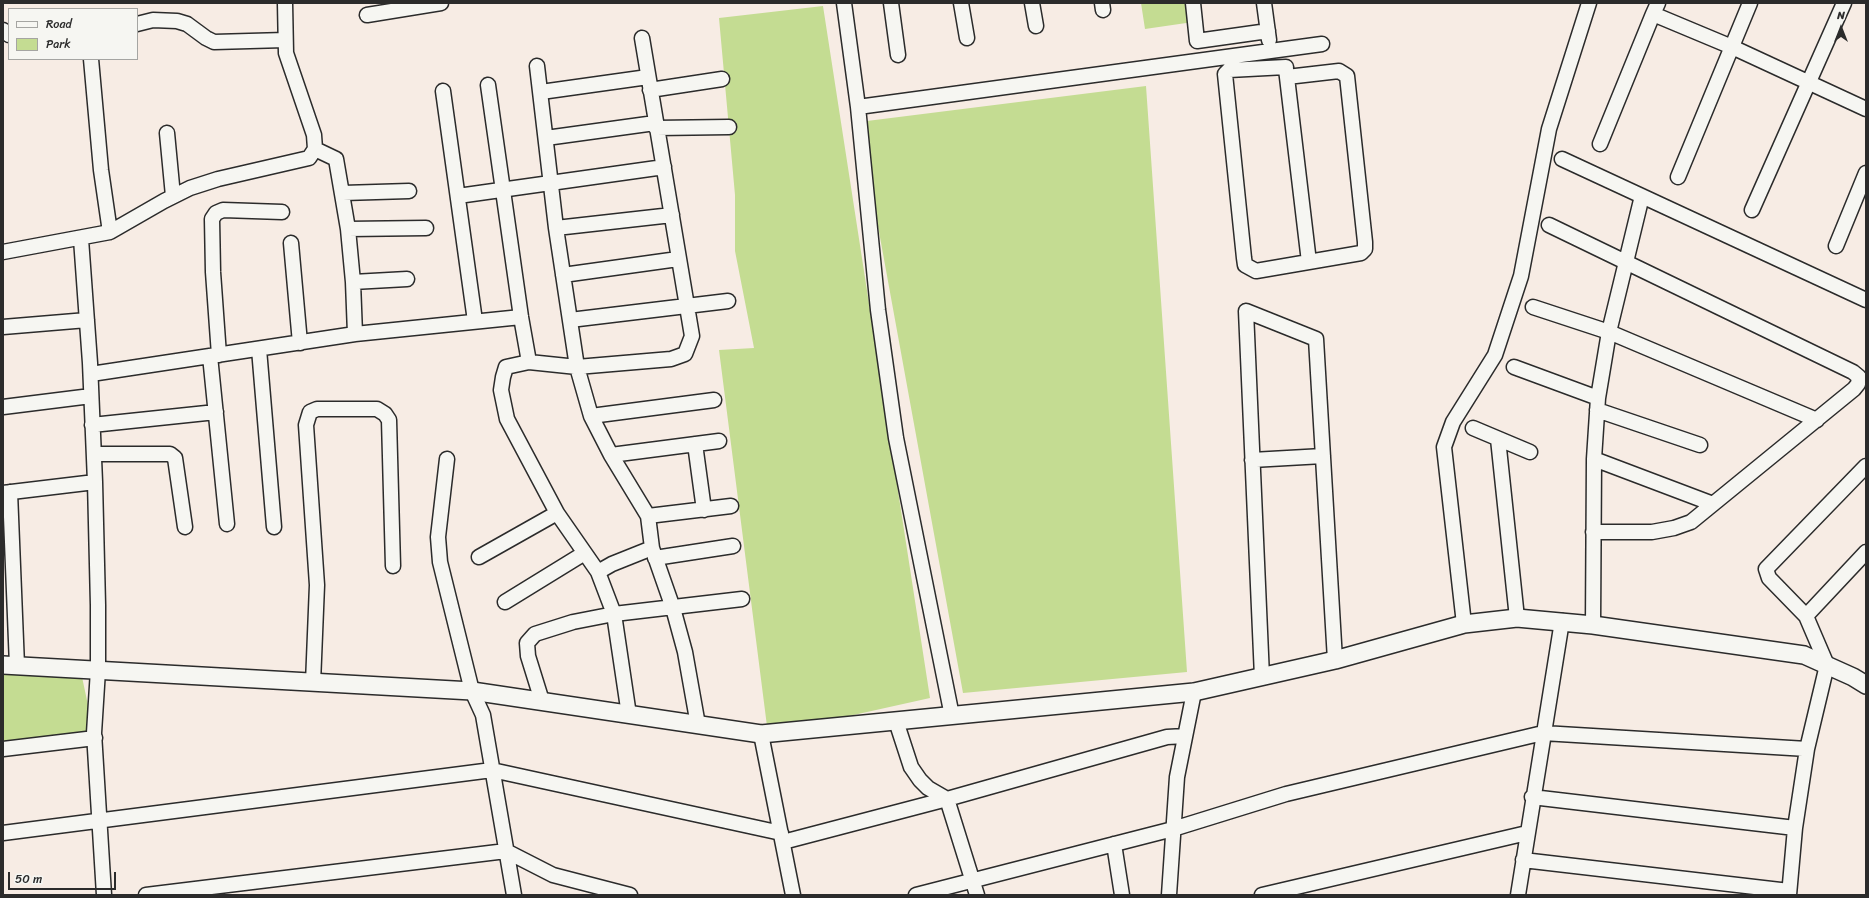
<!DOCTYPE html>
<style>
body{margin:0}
#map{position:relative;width:1869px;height:898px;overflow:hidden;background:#f7ece4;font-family:Sriracha,sans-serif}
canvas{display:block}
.frame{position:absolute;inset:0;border:4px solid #2b2b2b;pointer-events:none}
.legend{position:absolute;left:8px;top:8px;width:130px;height:52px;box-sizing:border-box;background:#f6f6f2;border:1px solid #a5a5a2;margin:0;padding:5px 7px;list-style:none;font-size:12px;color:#2b2b2b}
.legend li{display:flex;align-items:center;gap:8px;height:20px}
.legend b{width:20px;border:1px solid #a5a5a2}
.north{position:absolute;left:1821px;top:8px;width:40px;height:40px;-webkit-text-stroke:3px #f6f6f2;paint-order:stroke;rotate:0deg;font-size:11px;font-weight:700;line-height:16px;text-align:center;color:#2b2b2b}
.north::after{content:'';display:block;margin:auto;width:14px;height:18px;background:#2b2b2b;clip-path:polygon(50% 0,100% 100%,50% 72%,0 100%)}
.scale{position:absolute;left:8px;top:872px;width:108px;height:18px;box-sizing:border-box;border:2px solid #2b2b2b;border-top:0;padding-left:5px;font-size:12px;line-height:14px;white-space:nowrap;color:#2b2b2b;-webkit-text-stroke:3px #f6f6f2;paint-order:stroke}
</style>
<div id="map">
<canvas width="1869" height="898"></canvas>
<div class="frame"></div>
<ul class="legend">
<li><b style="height:5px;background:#f6f6f2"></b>Road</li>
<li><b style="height:11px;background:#c4dc92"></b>Park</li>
</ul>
<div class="north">N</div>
<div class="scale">50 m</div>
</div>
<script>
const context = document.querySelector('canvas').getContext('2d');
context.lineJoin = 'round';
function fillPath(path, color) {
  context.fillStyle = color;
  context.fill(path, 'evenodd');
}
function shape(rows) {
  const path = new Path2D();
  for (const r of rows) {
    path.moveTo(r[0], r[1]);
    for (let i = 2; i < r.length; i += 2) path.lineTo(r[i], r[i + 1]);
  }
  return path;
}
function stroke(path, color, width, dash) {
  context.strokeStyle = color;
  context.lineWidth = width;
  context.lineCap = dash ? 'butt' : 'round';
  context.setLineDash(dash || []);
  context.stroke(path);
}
fillPath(shape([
 [1141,3,1196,3,1200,21,1145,29],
 [823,6,930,698,768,734,719,350,754,348,735,251,735,195,719,18],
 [1146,86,1187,672,963,693,859,122],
 [3,674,82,677,94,733,3,743]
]), '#c4dc92');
const minor = shape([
 [844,3,858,107,878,310,896,438,952,716],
 [891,3,898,55],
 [961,3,967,38],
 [1032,3,1036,26],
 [1102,3,1103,10],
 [1193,3,1197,41,1268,31],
 [1264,3,1269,40],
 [1653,14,1658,3],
 [367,15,441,3],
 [137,24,153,20,177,21,187,24,206,38,214,42,285,40],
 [3,30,9,35],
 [91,59,101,170,110,232],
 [537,66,556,228,577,367,591,416,611,455,648,516,652,548,612,564,598,572,614,614,629,715],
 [1286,67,1229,70,1225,74,1244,258,1245,265,1256,271,1361,253,1365,249,1365,242,1347,76,1339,71,1287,77],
 [1286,69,1309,262],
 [488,85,521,317,529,362,577,367,671,359,685,354,692,336,642,38],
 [650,90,722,79],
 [443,91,475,321],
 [541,92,648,77],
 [858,107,1322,44],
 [656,128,729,127],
 [167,133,173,196],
 [546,138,655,123],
 [1600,144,1653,14,1732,47,1866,109],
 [315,149,336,159,348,229,353,282,355,334],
 [1562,159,1866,300],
 [1678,177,1750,3],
 [343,193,409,191],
 [458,196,664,167],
 [1752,210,1844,3],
 [1549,225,1853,372,1859,377,1858,384,1854,389,1691,522,1674,528,1652,532,1593,532],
 [556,228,672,215],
 [348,229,426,228],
 [81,239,90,363,95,482,98,605,98,670,94,733,104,895],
 [291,243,300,343],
 [1836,246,1866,173],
 [3,252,110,232,164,201,190,188,218,179,309,158,315,149,314,135,286,53,285,3],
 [563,275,678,259],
 [353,282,407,279],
 [1533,307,1609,332,1817,420],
 [570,320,728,301],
 [3,327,87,320],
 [259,349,274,527],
 [219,355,213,272,212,219,216,213,223,210,282,212],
 [210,356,227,524],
 [529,362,506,367,503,377,501,390,507,419,557,513,598,572],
 [1514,367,1598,398],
 [91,374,355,334,521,317],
 [3,407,91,396],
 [1597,410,1700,445],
 [591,416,714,400],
 [92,425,216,412],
 [1473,428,1530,452],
 [1498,439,1517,618],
 [695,444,704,510],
 [94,454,170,454,175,458,185,527],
 [611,455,719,441],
 [447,459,438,537,440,562,472,691,483,715,514,895],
 [1594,459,1713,504],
 [1252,460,1323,456],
 [10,492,17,666],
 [3,493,95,482],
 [648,516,731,506],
 [652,548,673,608,685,652,698,725],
 [479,557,557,513],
 [655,558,733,546],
 [505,602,583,554],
 [1806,616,1866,552],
 [1464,624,1444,447,1453,422,1495,355,1521,276,1549,129,1589,3],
 [1593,625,1594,459,1598,398,1609,332,1642,196],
 [1262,677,1246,311,1316,339,1335,660],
 [313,683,317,585,306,425,310,412,317,409,377,409,385,414,389,420,393,566],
 [542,701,528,656,527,643,535,634,573,622,614,614,742,599],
 [896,721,911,767,920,780,928,788,947,799,977,895],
 [761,734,793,895],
 [3,749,95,738],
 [1532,797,1795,828],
 [3,833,492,770,781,833],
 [783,842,947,799,1167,737,1185,736],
 [1114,844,1122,895],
 [1523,860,1789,891],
 [146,895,506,851,553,875,630,895],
 [916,895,1173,829,1286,794,1543,733,1807,749],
 [1169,895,1177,777,1194,692],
 [1262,895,1527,833],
 [1518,895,1562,621],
 [1789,895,1795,828,1807,749,1827,665,1806,616,1769,578,1766,569,1866,466]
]);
const tertiary = shape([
 [3,665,472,691,761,734,1194,692,1335,660,1464,624,1517,618,1593,625,1804,655,1853,677,1866,685]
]);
stroke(minor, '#2b2b2b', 17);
stroke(tertiary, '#2b2b2b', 20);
stroke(minor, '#f6f6f2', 14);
stroke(tertiary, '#f6f6f2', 17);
</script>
